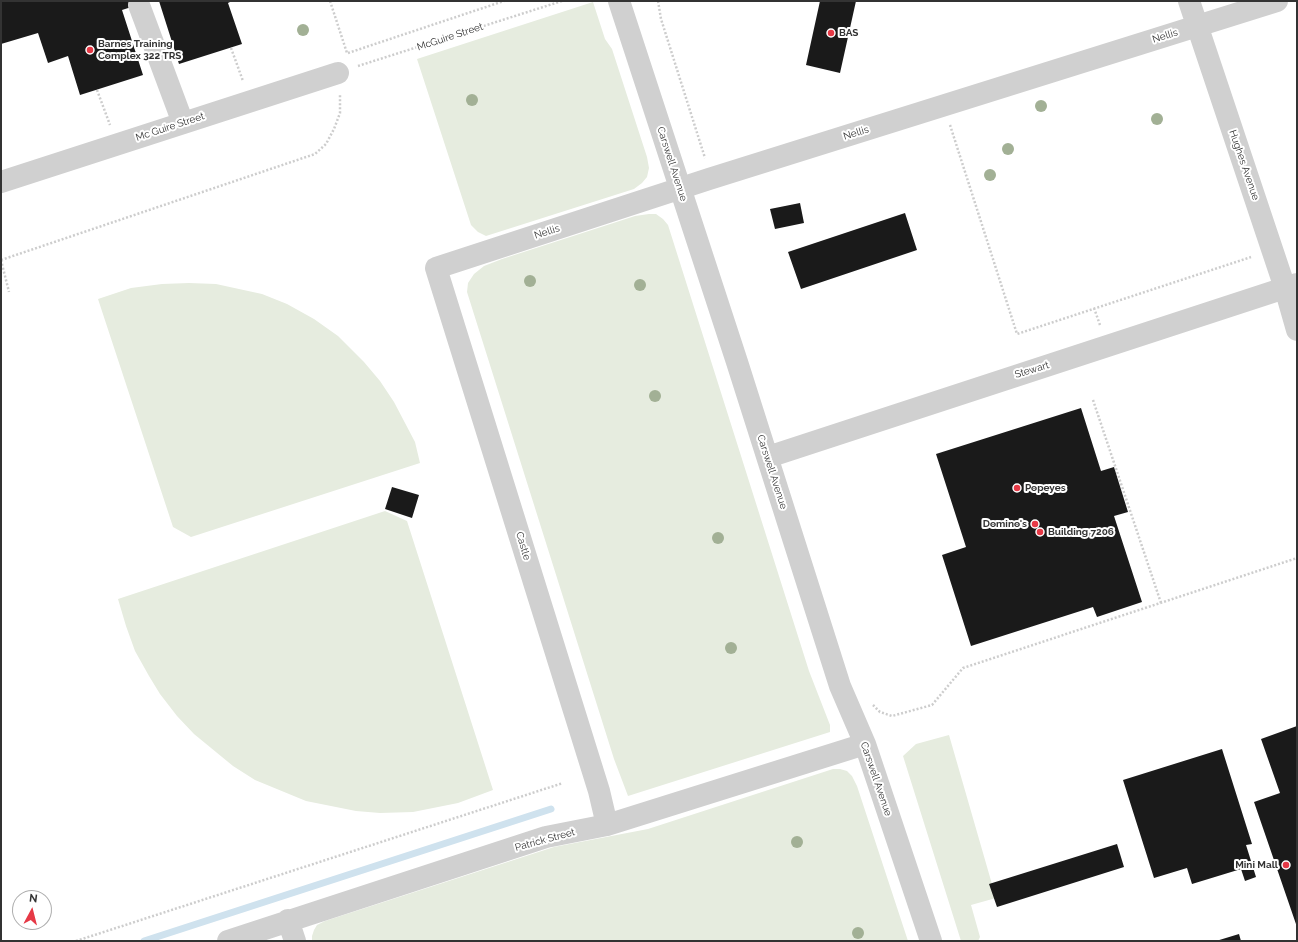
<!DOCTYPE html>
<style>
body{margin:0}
#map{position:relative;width:1298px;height:942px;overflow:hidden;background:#fff;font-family:Raleway,sans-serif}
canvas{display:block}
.frame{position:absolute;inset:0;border:2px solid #333;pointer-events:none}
.north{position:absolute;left:12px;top:890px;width:40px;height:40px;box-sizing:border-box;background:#fff;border:1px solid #adadad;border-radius:50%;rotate:7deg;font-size:11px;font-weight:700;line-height:16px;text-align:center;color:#333}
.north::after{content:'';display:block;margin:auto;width:14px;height:18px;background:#e63946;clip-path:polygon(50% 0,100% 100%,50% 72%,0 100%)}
</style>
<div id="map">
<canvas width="1298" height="942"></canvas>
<div class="frame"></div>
<div class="north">N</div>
</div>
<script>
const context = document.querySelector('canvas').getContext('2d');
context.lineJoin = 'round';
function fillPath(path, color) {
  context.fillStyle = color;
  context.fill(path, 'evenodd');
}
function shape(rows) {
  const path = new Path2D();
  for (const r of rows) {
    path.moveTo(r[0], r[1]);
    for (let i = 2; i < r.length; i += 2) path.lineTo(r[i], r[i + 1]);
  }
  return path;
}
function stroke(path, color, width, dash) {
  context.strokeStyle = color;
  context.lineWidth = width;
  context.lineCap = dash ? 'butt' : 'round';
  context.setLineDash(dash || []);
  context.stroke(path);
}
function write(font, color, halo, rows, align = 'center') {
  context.font = font + ' Raleway,sans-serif';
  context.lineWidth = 4;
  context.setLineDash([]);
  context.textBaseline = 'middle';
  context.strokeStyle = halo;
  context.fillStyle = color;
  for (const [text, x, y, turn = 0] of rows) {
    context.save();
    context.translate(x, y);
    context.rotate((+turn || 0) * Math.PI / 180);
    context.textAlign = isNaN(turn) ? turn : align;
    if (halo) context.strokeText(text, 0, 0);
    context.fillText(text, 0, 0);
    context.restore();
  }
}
fillPath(shape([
 [593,2,605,39,612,49,647,157,649,168,647,177,642,183,634,189,486,236,478,232,471,225,417,59],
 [649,214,656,214,663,219,668,225,809,671,830,725,830,732,628,796,614,759,467,292,468,283,474,274,484,266,502,259,635,216],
 [189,283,216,284,262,294,287,304,314,319,338,336,364,362,380,381,394,402,415,442,420,463,191,537,173,527,98,299,131,288,162,284],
 [385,511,407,521,493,790,458,803,413,812,380,813,356,811,306,801,255,780,233,766,194,734,177,716,160,694,149,676,135,651,126,626,118,599],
 [949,735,996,898,971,905,980,937,978,941,961,941,903,756,916,744],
 [833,769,840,769,847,771,852,776,857,786,908,941,312,941,312,936,314,930,317,925,325,921,554,847,648,829]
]), '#e6ecdf');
stroke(shape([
 [144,941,551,809]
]), '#cfe2ee', 7);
fillPath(shape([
 [1,1,150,1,122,10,143,75,80,95,68,56,48,63,38,33,1,44],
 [159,1,232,1,228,3,242,44,179,64],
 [820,1,856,1,840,73,806,65],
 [800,203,804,223,775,229,770,209],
 [905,213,917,250,801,289,788,252],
 [1081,408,1101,471,1114,467,1128,512,1114,516,1142,602,1097,617,1093,607,971,646,942,555,966,547,936,454],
 [392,487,419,495,412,518,385,509],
 [1297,726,1297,927,1254,802,1280,793,1261,739],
 [1222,749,1252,844,1246,845,1256,877,1245,881,1241,869,1192,884,1187,868,1154,878,1123,780],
 [1117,844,1124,867,997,907,989,884],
 [1239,934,1241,941,1216,941]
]), '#1a1a1a');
stroke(shape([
 [330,1,347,53],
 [658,1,661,19,705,158],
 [231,48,243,81],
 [348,53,504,1],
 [358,66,562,1],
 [97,90,110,125],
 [950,125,1017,334,1251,257],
 [1,260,315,154,326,144,334,129,340,113,340,95],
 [1,260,9,292],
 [1094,308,1100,325],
 [1093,400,1161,603],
 [873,705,880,712,892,716,932,705,963,668,1297,558],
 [76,941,563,783]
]), '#cdcdcd', 2.5, [2, 2]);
stroke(shape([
 [619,1,737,362,840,686,865,744,931,941],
 [1189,1,1285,288,1297,330],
 [139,5,183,123],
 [1,182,338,73],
 [768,457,1297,284],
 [607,825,599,791,436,268,709,179,1277,1],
 [288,920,295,941],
 [228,941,546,837,607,825,865,744]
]), '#d0d0d0', 22);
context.fillStyle = '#a2b095';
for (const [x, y] of [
 [303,30],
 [472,100],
 [1041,106],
 [1157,119],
 [1008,149],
 [990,175],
 [530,281],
 [640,285],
 [655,396],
 [718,538],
 [731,648],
 [797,842],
 [858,933]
]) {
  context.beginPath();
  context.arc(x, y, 6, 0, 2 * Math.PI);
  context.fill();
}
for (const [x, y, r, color] of [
 [831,33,4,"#e63946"],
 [90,50,4,"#e63946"],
 [1017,488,4,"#e63946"],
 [1035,524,4,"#e63946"],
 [1040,532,4,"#e63946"],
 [1286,865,4,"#e63946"]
]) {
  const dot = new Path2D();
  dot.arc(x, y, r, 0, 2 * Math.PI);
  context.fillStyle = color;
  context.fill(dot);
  stroke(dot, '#fff', 1.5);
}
write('bold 10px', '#333', '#fff', [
 ["BAS",839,33],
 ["Barnes Training",98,44],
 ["Complex 322 TRS",98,56],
 ["Popeyes",1025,488],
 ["Domino's",1027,524,"right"],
 ["Building 7206",1048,532],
 ["Mini Mall",1278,865,"right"]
], 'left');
write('10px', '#333', '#fff', [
 ["Nellis",1165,36,-17],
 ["McGuire Street",450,37,-18],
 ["Mc Guire Street",170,127,-18],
 ["Nellis",856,133,-17],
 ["Carswell Avenue",672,164,72],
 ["Hughes Avenue",1244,165,71],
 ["Nellis",547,232,-18],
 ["Stewart",1032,370,-17],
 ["Carswell Avenue",772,472,72],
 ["Castle",523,546,73],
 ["Carswell Avenue",876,779,71],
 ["Patrick Street",545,840,-15]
]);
</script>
